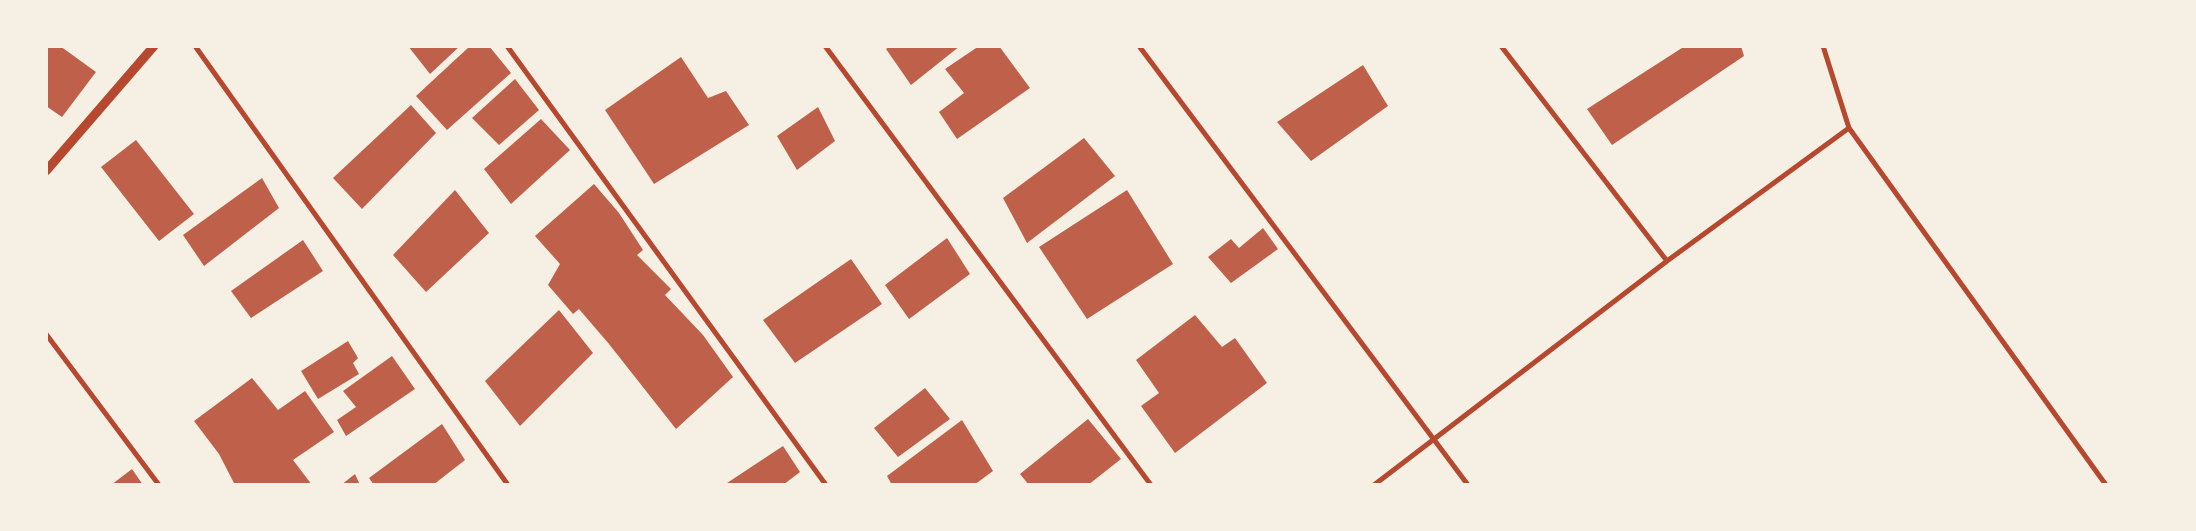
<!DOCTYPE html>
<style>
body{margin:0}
#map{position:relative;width:2196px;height:531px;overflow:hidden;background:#f6efe4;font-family:Jost,sans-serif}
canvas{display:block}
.frame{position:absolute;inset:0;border:48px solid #f6efe4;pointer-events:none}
</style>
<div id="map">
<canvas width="2196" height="531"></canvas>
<div class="frame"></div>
</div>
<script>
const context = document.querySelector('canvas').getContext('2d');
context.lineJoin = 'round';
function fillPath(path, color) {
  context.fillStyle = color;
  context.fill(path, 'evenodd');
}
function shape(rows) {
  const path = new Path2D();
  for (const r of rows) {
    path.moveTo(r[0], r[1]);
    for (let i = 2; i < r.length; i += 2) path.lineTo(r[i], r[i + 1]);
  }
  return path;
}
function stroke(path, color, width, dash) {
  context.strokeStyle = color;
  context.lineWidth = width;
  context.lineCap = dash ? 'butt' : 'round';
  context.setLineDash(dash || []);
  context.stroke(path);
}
fillPath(shape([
 [46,46,60,46,96,72,62,117,46,106],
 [408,46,460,46,430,74],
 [470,46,489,46,511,73,447,130,416,96],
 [890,46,960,46,911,85,886,49],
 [979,46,999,46,1030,88,957,139,939,112,964,93,945,69],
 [1685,46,1741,46,1744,56,1612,145,1587,109],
 [681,57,708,98,726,91,749,125,654,184,605,110],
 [1363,65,1388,106,1311,161,1277,122],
 [515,79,539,110,499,145,472,118],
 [411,105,436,133,362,209,333,178],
 [818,107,835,141,797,170,777,136],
 [541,119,570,150,511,204,484,169],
 [1084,138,1115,176,1027,243,1003,198],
 [136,140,194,214,159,241,101,167],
 [262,178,279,208,204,266,183,235],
 [594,184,619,213,643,250,637,255,671,289,665,295,703,335,733,377,676,429,609,344,579,309,573,314,548,285,560,264,535,236],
 [455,190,489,233,426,292,393,255],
 [1127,190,1173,264,1087,319,1039,247],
 [1263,228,1278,249,1231,283,1208,257,1231,239,1239,248],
 [947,238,970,274,909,319,885,285],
 [303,240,323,271,251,318,231,291],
 [851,259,882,304,795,363,763,320],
 [559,310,593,353,520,426,485,381],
 [1195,315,1222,347,1235,338,1267,383,1175,453,1141,406,1159,393,1136,360],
 [348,341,358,358,353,363,359,374,318,399,301,371],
 [392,356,415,389,346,436,337,420,356,407,343,391],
 [252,378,278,410,305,391,334,432,293,460,312,485,235,485,219,454,194,421],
 [925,388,950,419,898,457,874,428],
 [1088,419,1121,459,1088,485,1029,485,1020,474],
 [962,420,993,471,974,485,892,485,887,476],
 [442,424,465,460,433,485,374,485,369,478],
 [783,446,800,472,783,485,724,485],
 [132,469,143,485,111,485],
 [355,474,360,485,341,485]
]), '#bf614a');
stroke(shape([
 [195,46,508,485],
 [507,46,826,485],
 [825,46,1151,485],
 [1139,46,1468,485],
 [1501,46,1667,261],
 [1823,46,1849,128,2106,485],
 [46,334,159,485],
 [1374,485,1667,261,1849,128]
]), '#b5482f', 5);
stroke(shape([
 [46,171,154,46]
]), '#b5482f', 9);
</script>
